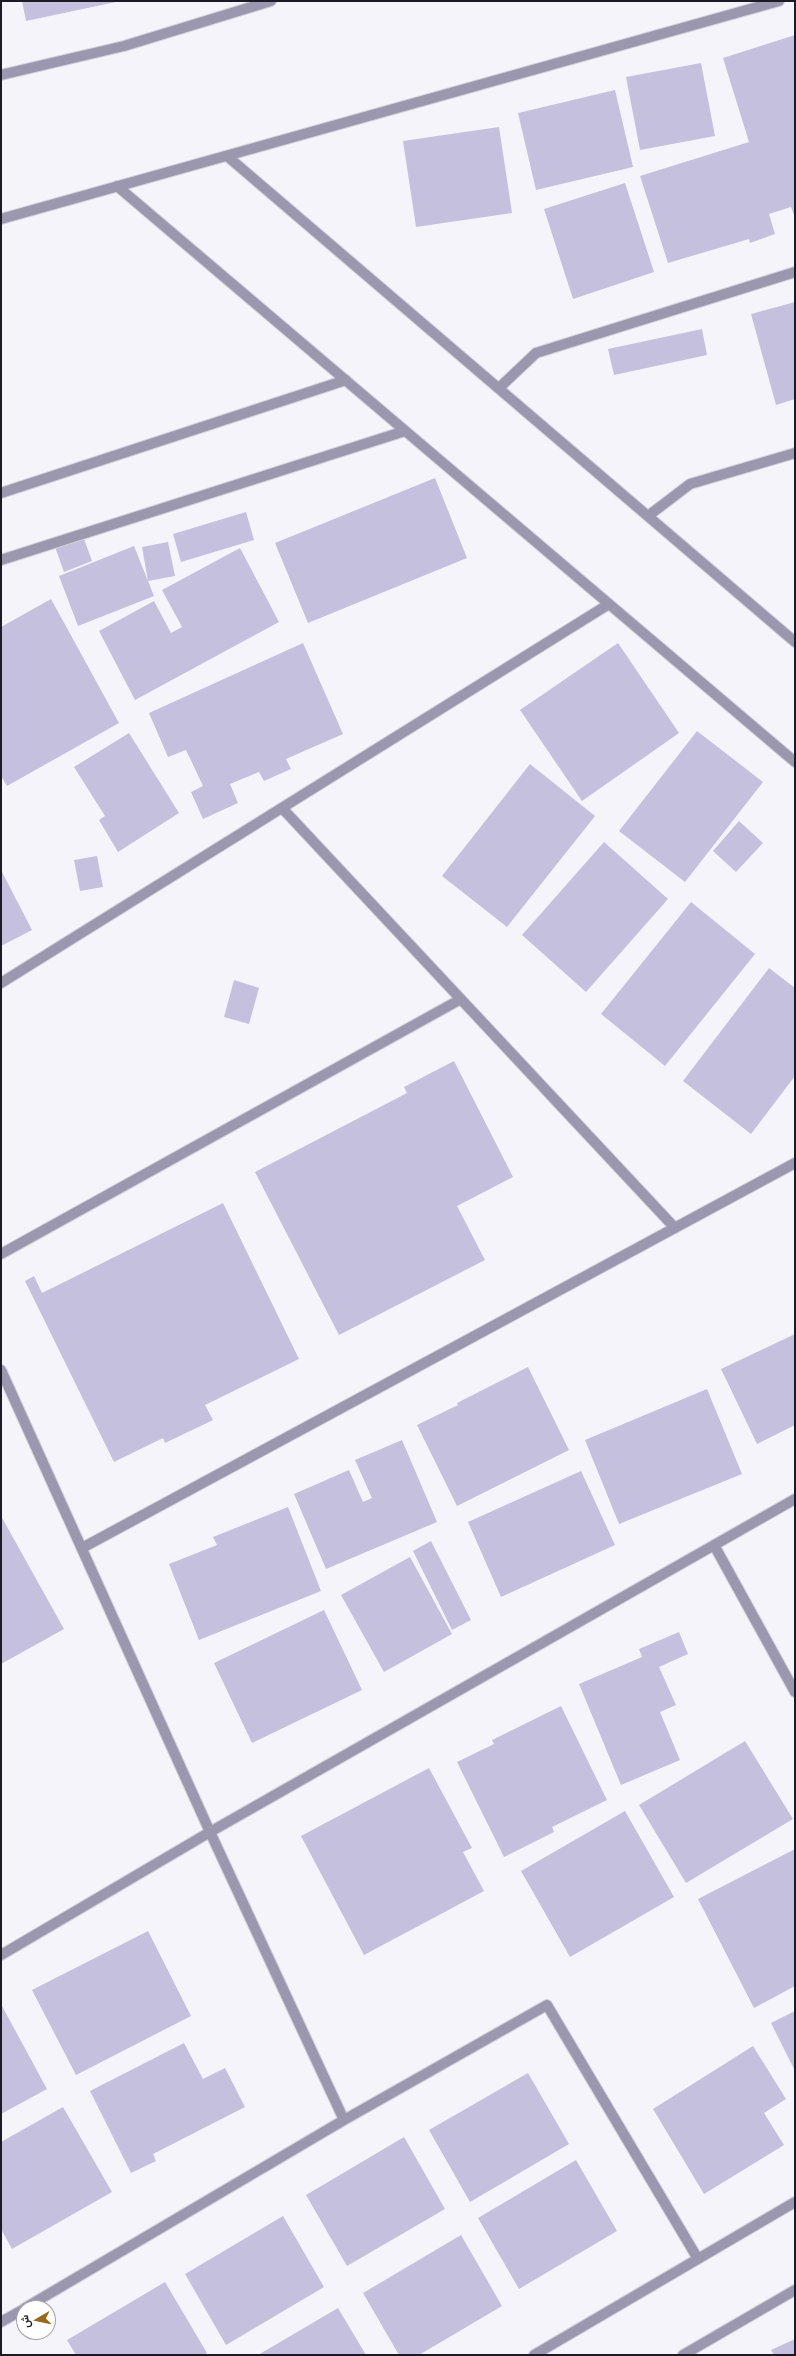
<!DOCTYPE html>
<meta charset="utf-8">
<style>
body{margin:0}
#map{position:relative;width:796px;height:2356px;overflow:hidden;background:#f5f4fb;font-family:Jost,Vazirmatn,sans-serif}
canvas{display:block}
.frame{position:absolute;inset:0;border:2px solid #1c1a25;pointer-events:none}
.north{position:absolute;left:16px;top:2300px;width:40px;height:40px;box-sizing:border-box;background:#fff;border:1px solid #a4a3a8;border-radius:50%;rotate:261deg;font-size:11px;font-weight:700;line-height:16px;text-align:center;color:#1c1a25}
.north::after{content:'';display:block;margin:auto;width:14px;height:18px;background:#976918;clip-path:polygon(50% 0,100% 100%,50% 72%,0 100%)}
</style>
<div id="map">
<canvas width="796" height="2356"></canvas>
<div class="frame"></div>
<div class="north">ش</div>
</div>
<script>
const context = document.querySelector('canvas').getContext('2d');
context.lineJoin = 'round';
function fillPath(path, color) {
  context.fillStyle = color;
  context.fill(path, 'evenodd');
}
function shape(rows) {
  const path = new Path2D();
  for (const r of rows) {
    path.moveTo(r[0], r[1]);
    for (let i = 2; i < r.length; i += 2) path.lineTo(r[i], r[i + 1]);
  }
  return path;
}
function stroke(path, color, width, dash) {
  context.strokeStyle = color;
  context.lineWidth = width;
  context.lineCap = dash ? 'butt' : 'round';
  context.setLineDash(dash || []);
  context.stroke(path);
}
fillPath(shape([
 [22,1,116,1,116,2,26,21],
 [795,35,795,218,791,207,769,214,775,234,750,243,749,239,668,263,640,176,749,142,723,58],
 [701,63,715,136,640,150,626,77],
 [615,90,633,167,536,190,518,113],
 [499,127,512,213,416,227,403,141],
 [625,183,654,272,573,299,544,209],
 [795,302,795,399,776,405,751,314],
 [702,329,707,355,614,375,608,349],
 [435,478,467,558,308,623,275,543],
 [246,512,254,540,181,562,173,534],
 [83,536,92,561,64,572,55,547],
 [168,542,175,576,148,581,142,547],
 [134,546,154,596,78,626,59,576],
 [240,548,279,622,135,700,99,631,154,601,171,633,182,627,162,590],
 [51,599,119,723,7,786,1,776,1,627],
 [303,643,343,734,286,759,291,769,264,781,259,772,230,784,238,803,203,819,191,792,203,786,186,750,168,757,149,713],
 [618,643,679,733,582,801,520,710],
 [697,731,763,782,685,882,619,831],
 [129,733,179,813,118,852,99,820,105,816,74,767],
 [530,764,595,816,507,927,442,876],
 [739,821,763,843,736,872,713,851],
 [604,842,668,899,586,992,522,935],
 [97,856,103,887,80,891,74,860],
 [1,870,32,930,1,946],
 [691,902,755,954,665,1066,601,1014],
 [769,968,795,988,795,1076,751,1134,683,1081],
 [234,980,259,988,249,1024,224,1017],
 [454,1061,513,1177,457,1206,485,1260,339,1335,255,1172,407,1093,404,1087],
 [223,1203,299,1359,205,1405,213,1420,165,1443,163,1438,114,1462,25,1281,34,1276,42,1293],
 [795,1334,795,1425,757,1444,721,1369],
 [528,1367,569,1450,457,1506,417,1425,458,1405,457,1403],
 [707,1389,742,1474,619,1524,585,1440],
 [402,1440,437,1522,326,1569,294,1494,349,1470,363,1502,372,1498,355,1460],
 [581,1471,615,1545,501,1597,468,1522],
 [288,1507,321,1591,199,1640,169,1564,217,1545,213,1537],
 [1,1516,64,1629,1,1664],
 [431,1541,471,1620,452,1630,413,1551],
 [410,1557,452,1634,384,1672,341,1595],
 [324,1610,362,1690,252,1743,214,1663],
 [679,1632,688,1654,659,1667,676,1705,660,1712,680,1760,621,1785,579,1684,642,1657,639,1649],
 [561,1706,607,1800,552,1827,554,1832,504,1857,457,1762,494,1744,492,1740],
 [745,1741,793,1819,686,1883,639,1805],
 [429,1768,472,1848,463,1852,484,1891,364,1955,301,1836],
 [625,1811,674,1897,570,1957,521,1871],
 [795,1849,795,1986,754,2008,698,1899],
 [148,1931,191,2016,76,2075,32,1990],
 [2,2006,47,2089,1,2114,1,2007],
 [795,2011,795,2071,771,2023],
 [184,2043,203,2079,225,2068,245,2107,153,2154,156,2161,131,2173,90,2091],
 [753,2046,786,2099,764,2113,784,2145,704,2194,653,2109],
 [528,2073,569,2144,470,2202,429,2130],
 [63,2107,112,2192,12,2249,1,2229,1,2142],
 [404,2137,445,2209,347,2266,306,2195],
 [576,2160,617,2231,519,2289,478,2218],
 [283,2216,324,2287,226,2345,185,2274],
 [461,2235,502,2306,419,2355,399,2355,363,2293],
 [165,2282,207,2353,204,2355,76,2355,67,2340],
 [338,2308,366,2355,258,2355],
 [795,2339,795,2355,774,2355,771,2350]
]), '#c5c0de');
const minor = shape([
 [1,75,124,46,271,1],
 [227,156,795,642],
 [117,186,795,762],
 [1,219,779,1],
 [499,388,536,353,795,272],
 [1,493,346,380],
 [648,516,690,484,795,453],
 [1,560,405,431],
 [282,808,675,1228],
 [1,983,609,604],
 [1,1254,461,999],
 [1,1370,210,1832,344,2120,547,2005,698,2259],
 [714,1545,795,1692],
 [82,1548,795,1163],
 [1,1955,210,1832,795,1499],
 [25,2308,344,2120],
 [1,2322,24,2309],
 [534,2355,795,2202],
 [683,2355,795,2290]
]);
stroke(minor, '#d2d1d9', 12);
stroke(minor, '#9b97ae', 10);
</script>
